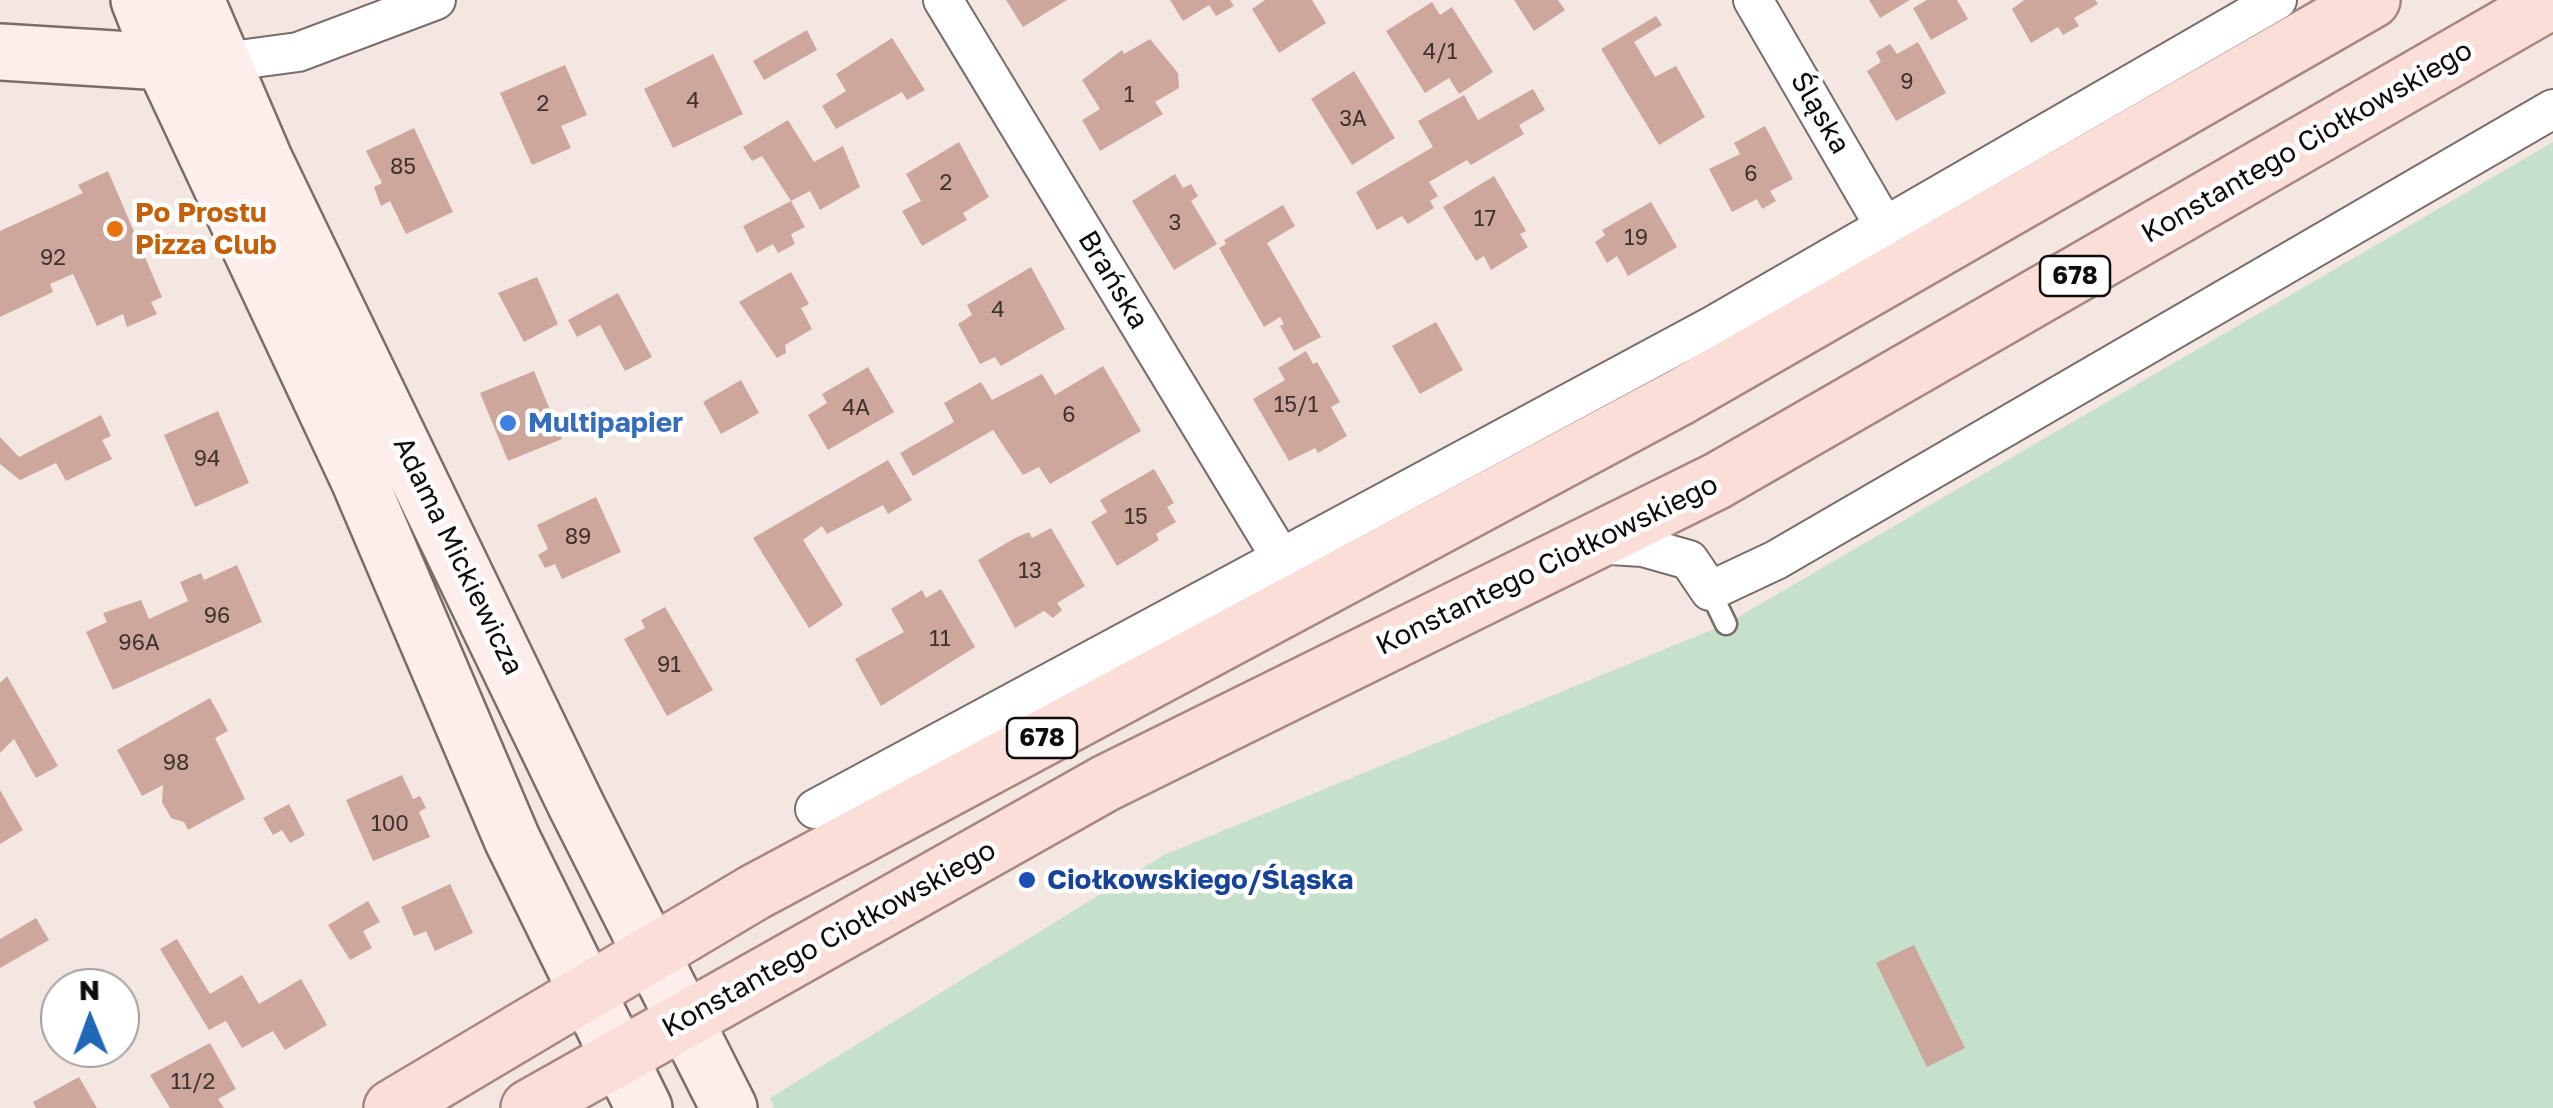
<!DOCTYPE html>
<meta charset="utf-8">
<style>
body{margin:0}
#map{position:relative;width:2553px;height:1108px;overflow:hidden;background:#f4e7e2;font-family:"Golos Text",sans-serif}
canvas{display:block}
.north{position:absolute;left:40px;top:968px;width:100px;height:100px;box-sizing:border-box;background:#fff;border:2px solid #9f9e9d;border-radius:50%;rotate:359deg;font-size:28px;font-weight:700;line-height:40px;text-align:center;color:#100c0b}
.north::after{content:'';display:block;margin:auto;width:35px;height:45px;background:#1f67b7;clip-path:polygon(50% 0,100% 100%,50% 72%,0 100%)}
</style>
<div id="map">
<canvas width="2553" height="1108"></canvas>
<div class="north">N</div>
</div>
<script>
const context = document.querySelector('canvas').getContext('2d');
context.lineJoin = 'round';
function fillPath(path, color) {
  context.fillStyle = color;
  context.fill(path, 'evenodd');
}
function shape(rows) {
  const path = new Path2D();
  for (const r of rows) {
    path.moveTo(r[0], r[1]);
    for (let i = 2; i < r.length; i += 2) path.lineTo(r[i], r[i + 1]);
  }
  return path;
}
function stroke(path, color, width, dash) {
  context.strokeStyle = color;
  context.lineWidth = width;
  context.lineCap = dash ? 'butt' : 'round';
  context.setLineDash(dash || []);
  context.stroke(path);
}
function write(font, color, halo, rows, align = 'center') {
  context.font = font + ' "Golos Text",sans-serif';
  context.lineWidth = 9;
  context.setLineDash([]);
  context.textBaseline = 'middle';
  context.strokeStyle = halo;
  context.fillStyle = color;
  for (const [text, x, y, turn = 0] of rows) {
    context.save();
    context.translate(x, y);
    context.rotate((+turn || 0) * Math.PI / 180);
    context.textAlign = isNaN(turn) ? turn : align;
    if (halo) context.strokeText(text, 0, 0);
    context.fillText(text, 0, 0);
    context.restore();
  }
}
fillPath(shape([
 [2553,142,2553,1108,774,1108,770,1098,1164,855,1726,624]
]), '#c5e0cb');
fillPath(shape([
 [1006,0,1067,0,1023,27],
 [1170,0,1230,0,1234,6,1216,16,1209,5,1183,21],
 [1265,0,1312,0,1326,23,1279,53,1252,9],
 [1514,0,1558,0,1565,10,1534,31],
 [1869,0,1910,0,1880,18],
 [1927,0,1957,0,1968,19,1931,40,1913,8],
 [2024,0,2095,0,2098,4,2074,18,2079,26,2063,35,2058,27,2031,43,2012,9],
 [1432,2,1440,15,1452,7,1493,72,1459,94,1449,78,1425,93,1386,31],
 [1656,16,1662,25,1634,42,1655,77,1676,66,1705,117,1659,145,1601,49],
 [807,30,817,50,764,80,753,61],
 [892,38,925,90,907,100,902,92,836,129,822,106,846,91,836,74],
 [1150,39,1178,73,1179,88,1155,102,1163,114,1100,151,1082,120,1100,109,1082,80,1122,50,1124,54],
 [1918,42,1946,93,1896,121,1867,71,1881,62,1876,52,1890,44,1897,54],
 [713,54,743,114,673,148,644,89],
 [565,65,587,115,561,126,571,148,532,165,500,93],
 [1354,71,1395,138,1352,165,1311,99],
 [1533,89,1545,110,1519,125,1524,134,1471,165,1467,160,1429,182,1438,196,1430,201,1434,208,1408,224,1402,216,1377,230,1356,192,1433,147,1418,121,1464,95,1478,120],
 [788,120,814,162,843,146,860,187,820,210,810,191,791,201,762,156,752,161,743,147],
 [1765,126,1793,179,1770,191,1776,201,1762,209,1757,199,1732,212,1709,169,1740,154,1734,143],
 [414,128,453,212,406,234,390,201,381,206,374,187,382,183,366,151],
 [959,142,989,197,963,213,967,220,922,246,902,211,921,201,906,174],
 [108,171,162,297,151,302,157,314,127,327,123,314,97,326,73,274,50,284,53,292,0,317,0,231,83,193,78,185],
 [1175,174,1183,188,1191,184,1198,196,1191,201,1217,244,1174,270,1132,201],
 [1494,176,1526,231,1520,234,1528,247,1491,270,1484,256,1476,261,1443,207],
 [791,201,805,227,791,234,795,244,778,253,773,244,757,253,743,226],
 [1651,202,1677,247,1628,276,1617,256,1607,263,1595,242,1605,235,1602,230],
 [1283,205,1295,226,1267,243,1321,337,1294,351,1280,326,1284,324,1280,317,1264,327,1219,248,1226,244,1224,240],
 [1031,267,1065,329,1001,366,995,357,980,364,958,324,972,315,967,305],
 [791,272,809,304,801,308,812,329,785,345,786,353,777,358,739,302],
 [537,277,558,324,524,342,498,293],
 [618,293,652,357,625,371,600,325,577,337,568,320],
 [1436,322,1463,370,1420,394,1392,346],
 [1306,351,1313,364,1317,362,1340,402,1331,407,1347,436,1318,453,1315,448,1289,461,1253,399,1285,380,1278,368],
 [1103,366,1141,431,1050,484,1039,467,1023,475,993,430,913,476,900,453,954,422,944,403,981,382,992,400,1042,374,1055,395],
 [868,367,894,412,828,450,808,415,827,403,822,394],
 [534,371,562,439,508,461,480,393],
 [741,380,759,413,721,434,703,402],
 [218,411,249,483,195,507,164,435],
 [101,415,111,436,102,440,112,459,66,481,56,463,20,480,0,464,0,437,19,457],
 [888,460,912,500,888,514,883,505,827,534,822,526,803,540,843,605,809,628,753,538],
 [1154,469,1174,503,1167,507,1176,522,1156,534,1159,540,1117,566,1091,522,1107,512,1100,500],
 [596,497,621,552,562,579,555,564,545,568,538,555,548,549,537,525],
 [1051,528,1085,586,1057,603,1062,610,1053,618,1044,611,1015,628,978,560,1015,538,1029,532,1032,538],
 [237,565,262,622,113,690,86,632,107,622,103,613,141,600,149,619,188,601,180,582,201,573,204,580],
 [941,589,975,647,881,706,855,659,904,632,891,609,922,590,926,598],
 [665,607,713,690,667,716,624,639,645,628,641,620],
 [7,676,58,766,36,778,14,739,0,753,0,683],
 [210,698,228,731,215,738,245,799,188,830,184,822,171,818,162,802,163,785,142,796,117,750],
 [402,775,413,799,420,796,426,808,419,812,430,837,373,861,346,800],
 [0,790,23,830,0,844],
 [289,804,305,835,290,843,282,830,273,835,263,818],
 [450,884,473,933,435,951,426,931,414,936,401,907],
 [368,901,380,922,363,931,372,948,350,960,328,925],
 [36,918,49,940,0,968,0,939],
 [177,939,210,994,242,975,259,1004,301,979,327,1025,285,1050,273,1031,242,1048,226,1021,209,1030,160,949],
 [1914,945,1965,1048,1927,1067,1876,963],
 [210,1043,236,1089,218,1099,224,1108,170,1108,150,1075],
 [79,1077,97,1108,36,1108,33,1102]
]), '#cda69c');
const lane = shape([
 [1710,591,1726,624]
]);
const street = shape([
 [943,0,1283,561],
 [1753,0,1885,227],
 [224,62,298,52,436,0],
 [1595,544,1643,547,1689,560,1710,591,1776,560,2553,109],
 [815,809,1714,325,2277,0]
]);
const secondary = shape([
 [139,0,165,66,359,480,512,839,644,1108],
 [196,0,265,161,576,805,729,1108],
 [0,52,196,64]
]);
const primary = shape([
 [392,1108,755,892,1680,397,2372,0],
 [529,1108,1106,783,1717,481,2553,0]
]);
stroke(lane, '#786d69', 25);
stroke(street, '#786d69', 42);
stroke(secondary, '#786d69', 60);
stroke(primary, '#a7867f', 60);
stroke(lane, '#fff', 20);
stroke(street, '#fff', 38);
stroke(secondary, '#fdeeeb', 55);
stroke(primary, '#fbded7', 55);
for (const [x, y, r, color] of [
 [115,229,10,"#e8710a"],
 [508,423,10,"#3f7fe0"],
 [1027,880,10,"#1a4fb4"]
]) {
  const dot = new Path2D();
  dot.arc(x, y, r, 0, 2 * Math.PI);
  context.fillStyle = color;
  context.fill(dot);
  stroke(dot, '#fff', 4);
}
write('22px', '#3f322f', null, [
 ["4/1",1440,52],
 ["9",1907,82],
 ["1",1129,95],
 ["4",693,101],
 ["2",543,104],
 ["3A",1353,119],
 ["85",403,167],
 ["6",1751,174],
 ["2",946,183],
 ["17",1485,219],
 ["3",1175,223],
 ["19",1636,238],
 ["92",53,258],
 ["4",998,310],
 ["15/1",1296,405],
 ["4A",856,408],
 ["6",1069,415],
 ["94",207,459],
 ["15",1136,517],
 ["89",578,537],
 ["13",1030,571],
 ["96",217,616],
 ["11",940,639],
 ["96A",139,643],
 ["91",669,665],
 ["98",176,763],
 ["100",390,824],
 ["11/2",193,1082]
]);
for (const [x, y, w] of [
 [2075,276,70],
 [1042,738,70]
]) {
  const box = new Path2D();
  box.roundRect(x - w / 2, y - 20, w, 40, 8);
  context.fillStyle = '#fff';
  context.fill(box);
  stroke(box, '#100c0b', 2.5);
}
write('bold 25px', '#100c0b', null, [
 ["678",2075,276],
 ["678",1042,738]
]);
write('28px', '#100c0b', '#fff', [
 ["Śląska",1820,113,60],
 ["Konstantego Ciołkowskiego",2307,142,-30],
 ["Brańska",1113,280,59],
 ["Adama Mickiewicza",458,556,64],
 ["Konstantego Ciołkowskiego",1547,565,-26],
 ["Konstantego Ciołkowskiego",829,939,-29]
]);
write('bold 28px', '#c56008', '#fff', [
 ["Po Prostu",135,213],
 ["Pizza Club",135,245]
], 'left');
write('bold 28px', '#366cbe', '#fff', [
 ["Multipapier",528,423]
], 'left');
write('bold 28px', '#164399', '#fff', [
 ["Ciołkowskiego/Śląska",1047,880]
], 'left');
</script>
